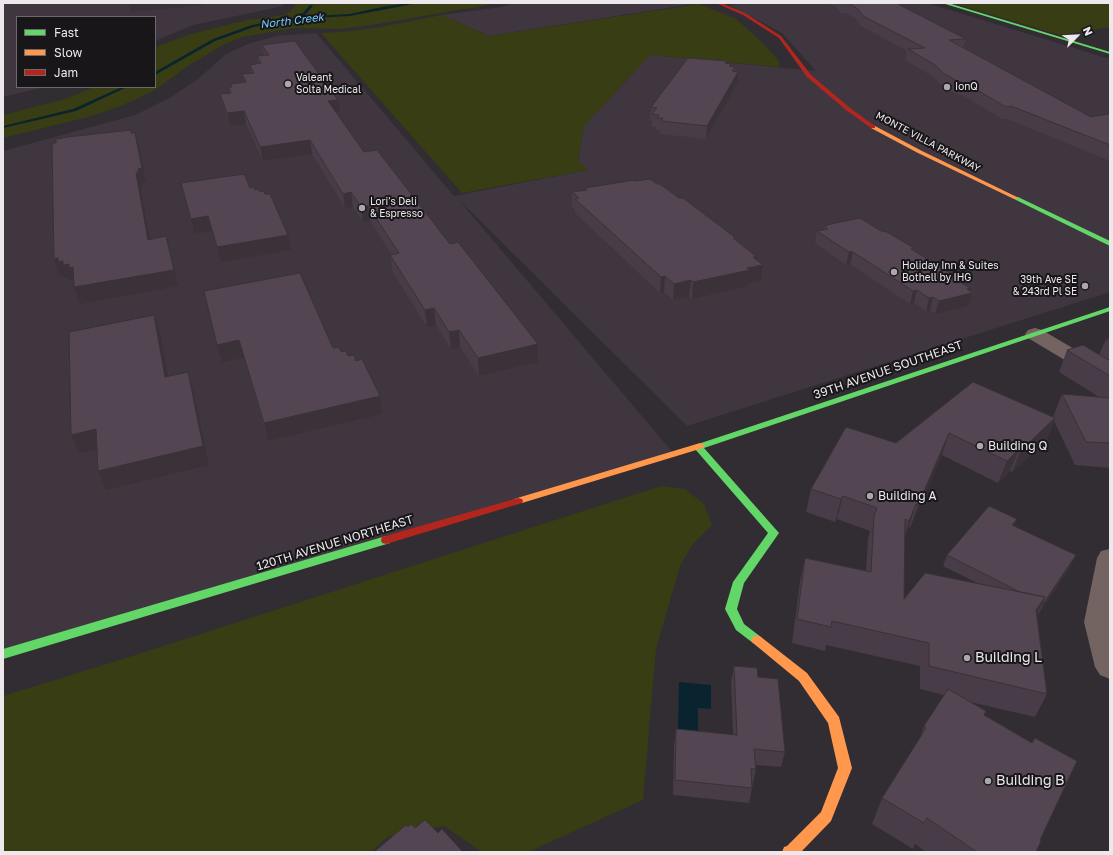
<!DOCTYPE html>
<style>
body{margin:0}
#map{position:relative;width:1113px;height:855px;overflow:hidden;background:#312d32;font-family:"Golos Text",sans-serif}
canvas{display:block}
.frame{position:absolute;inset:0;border:4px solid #ece8ec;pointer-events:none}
.legend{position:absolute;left:16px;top:16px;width:140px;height:72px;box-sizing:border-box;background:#181619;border:1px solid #6d6a6d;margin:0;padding:5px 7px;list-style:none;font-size:12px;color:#ece8ec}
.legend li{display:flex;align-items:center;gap:8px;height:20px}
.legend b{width:20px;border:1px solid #6d6a6d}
.north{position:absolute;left:1057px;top:16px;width:40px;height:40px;-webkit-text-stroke:3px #181619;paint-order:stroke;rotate:66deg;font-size:11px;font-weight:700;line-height:16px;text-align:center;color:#ece8ec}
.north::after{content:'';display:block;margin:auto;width:14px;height:18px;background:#ece8ec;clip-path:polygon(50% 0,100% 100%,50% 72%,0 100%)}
</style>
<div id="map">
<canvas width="1113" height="855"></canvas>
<div class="frame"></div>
<ul class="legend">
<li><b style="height:5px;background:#63d668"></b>Fast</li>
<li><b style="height:5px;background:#ff974d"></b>Slow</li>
<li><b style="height:5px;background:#b3261e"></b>Jam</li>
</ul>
<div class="north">N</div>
</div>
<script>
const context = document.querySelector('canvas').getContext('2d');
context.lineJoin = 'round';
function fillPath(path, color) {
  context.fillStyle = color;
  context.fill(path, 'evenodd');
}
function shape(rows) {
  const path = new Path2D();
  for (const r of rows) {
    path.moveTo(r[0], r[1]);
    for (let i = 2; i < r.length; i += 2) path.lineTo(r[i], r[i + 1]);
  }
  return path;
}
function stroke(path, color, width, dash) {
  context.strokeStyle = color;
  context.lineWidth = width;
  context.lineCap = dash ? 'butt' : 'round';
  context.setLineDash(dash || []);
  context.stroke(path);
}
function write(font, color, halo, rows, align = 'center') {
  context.font = font + ' "Golos Text",sans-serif';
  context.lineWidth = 4;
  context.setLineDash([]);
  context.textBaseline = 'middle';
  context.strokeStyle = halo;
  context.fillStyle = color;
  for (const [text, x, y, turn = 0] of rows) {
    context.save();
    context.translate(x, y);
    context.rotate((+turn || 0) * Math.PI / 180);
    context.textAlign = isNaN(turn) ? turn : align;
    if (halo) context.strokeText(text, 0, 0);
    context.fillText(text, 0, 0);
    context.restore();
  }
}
fillPath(shape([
 [3,3,281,3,284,6,193,25,155,41,155,17,17,17,17,87,45,87,3,97],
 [515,3,699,3,489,36,442,15,501,7],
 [745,3,927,3,1110,59,1110,292,687,426,459,200,674,454,3,653,3,151,135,115,171,97,198,79,226,54,248,44,276,36,316,33,454,196,588,170,578,160,584,126,650,55,816,71,782,33,729,5]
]), '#3f3640');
fillPath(shape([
 [292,3,499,3,371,25,341,29,295,28,242,37,223,45,191,64,153,91,121,106,88,117,3,138,3,115,65,99,94,87,155,87,155,48,156,47,191,34,247,20,285,15,291,11,295,6],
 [953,3,1110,3,1110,27,1060,35],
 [699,4,736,19,761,41,779,61,779,67,650,55,584,126,578,160,588,170,462,193,321,33,351,31,381,27,442,15,489,36],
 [661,486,685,489,704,504,712,525,692,545,680,566,656,649,643,800,528,852,482,852,444,826,389,836,371,852,3,852,3,696,126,658]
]), '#383d13');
fillPath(shape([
 [679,682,711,685,711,709,698,708,698,731,678,729]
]), '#09232f');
fillPath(shape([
 [410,3,418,3,350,16,292,19,254,27,215,41,155,75,155,72,213,39,252,25,297,17,297,15,303,13,310,5,313,6,305,15,299,17,350,14,382,7,410,3],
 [122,87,127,87,76,111,3,128,3,126,73,109,122,87]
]), '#09232f');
fillPath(shape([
 [1035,328,1042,330,1110,370,1110,385,1103,383,1028,338,1025,334,1028,330,1035,328],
 [1110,549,1110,679,1100,675,1095,667,1084,622,1097,558,1101,551,1110,549]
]), '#736462');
fillPath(shape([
 [942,3,948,3,1110,52,1110,54,942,3],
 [1014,197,1018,197,1110,241,1110,246,1014,199,1014,197],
 [1110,307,1110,311,704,448,779,533,744,583,737,609,744,624,761,637,763,640,761,643,757,645,753,643,736,630,725,609,733,582,768,533,695,449,693,447,695,445,1110,307],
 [386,536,390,537,391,540,390,543,3,659,3,649,386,536]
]), '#63d668');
fillPath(shape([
 [871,126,875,126,922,151,1019,198,1014,199,918,153,871,128,871,126],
 [700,443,705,446,703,448,522,503,514,503,513,501,514,499,700,443],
 [757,635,761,637,807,673,839,717,852,768,831,821,801,852,782,852,784,847,787,846,821,812,838,768,828,723,799,681,753,643,751,640,753,637,757,635]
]), '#ff974d');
fillPath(shape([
 [716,3,721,3,745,13,781,36,811,75,850,108,875,126,875,128,871,128,846,110,807,77,779,38,743,15,716,3],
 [518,498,522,499,523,501,522,503,386,544,382,543,381,540,382,537,518,498]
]), '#b3261e');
fillPath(shape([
 [829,3,896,3,966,39,963,48,1091,117,1110,115,1110,161,1007,119,1002,119,964,96,954,93,940,84,932,76,905,60,907,51,861,26,856,19,846,13,841,13,836,7],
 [262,45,340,112,336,112,364,152,538,362,479,376,460,347,451,349,436,325,427,327,392,271,390,255,392,255,370,221,363,222,353,207,345,208,312,154,263,161,246,124,230,126,223,106,220,94,230,93,228,87,232,87,231,84,244,82,242,74,251,73,250,65,258,64,257,56,264,55],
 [726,63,731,66,735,67,735,72,737,84,706,139,660,134,660,131,656,130,656,127,652,127,652,120,650,120,651,107],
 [636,181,657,184,679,198,736,238,736,241,756,260,761,281,748,284,748,286,692,299,689,297,673,300,664,292,660,293,575,213,575,209,572,207,572,192,585,190,585,188],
 [181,183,250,188,255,190,291,250,221,262,212,231,194,234],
 [824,226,881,231,914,248,914,251,961,282,972,293,969,306,935,314,930,310,926,311,914,303,910,304,850,264,846,265,815,243,817,231,823,230],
 [204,291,333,348,356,361,380,396,382,414,268,441,244,358,222,362],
 [1110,338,1110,468,1075,465,1054,421,1047,440,1012,472,1010,471,998,483,942,455,910,528,909,527,904,538,904,599,979,584,943,566,947,555,1017,519,1014,526,1071,566,1038,615,1037,614,1037,615,1047,694,1035,717,970,702,986,711,984,715,1040,840,1036,852,926,852,915,844,913,849,872,824,882,798,920,738,924,726,944,695,920,689,920,666,826,645,825,651,792,643,800,581,805,558,866,571,868,539,870,531,837,519,835,522,806,512,811,489,896,443,973,382,1053,417,1062,394,1099,397,1059,372,1067,350,1099,355,1106,339],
 [734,666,758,677,785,752,781,767,755,765,756,769,749,803,673,795,674,745,676,729,733,735,731,682]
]), '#473c47');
fillPath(shape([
 [143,3,204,3,204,5,131,12,129,4],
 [738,72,737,84,706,139,707,126],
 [338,100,340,112,330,113,328,101],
 [244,111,246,124,230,126,227,113],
 [135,133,139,146,146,182,142,183,142,187,140,187,153,255,148,240,136,173,138,169],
 [310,140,312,154,263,161,260,147],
 [351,192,353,207,345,208,343,194],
 [368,206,370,221,363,222,361,207],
 [208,216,212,231,194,234,191,219],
 [288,235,291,250,221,262,217,247],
 [166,236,170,252,178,286,80,304,74,287],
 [849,252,853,252,850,264,846,265],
 [753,257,757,257,755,267,763,265,761,281,748,284,748,286,692,299,693,282,747,268],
 [58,258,73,267,74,284,73,280,69,281,68,277,64,278,62,274,59,275,54,259],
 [665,276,664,292,660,293,661,277],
 [691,280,689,297,673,300,674,284],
 [970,288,969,294,972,293,969,306,935,314,939,301,967,289],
 [917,290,914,303,910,304,913,291],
 [933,297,930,310,926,311,929,298],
 [434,308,436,325,427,327,425,310],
 [154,315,160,332,171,394,165,377],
 [459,330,460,347,451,349,449,332],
 [239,340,244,358,222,362,217,345],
 [538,344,538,362,479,376,478,358],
 [188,372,193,390,209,465,106,490,98,471],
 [380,396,382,414,268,441,264,423],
 [1055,418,1047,440,1012,472,1021,450],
 [96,429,103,448,79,453,71,435],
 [949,433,942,455,910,528,918,505],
 [1019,449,1010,471,998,483,1007,461],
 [843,496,837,519,835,522,841,499],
 [916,504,909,527,902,544,909,521],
 [1017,519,1013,529,1012,525],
 [1076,555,1071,566,1038,615,1043,604],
 [1045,597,1034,621,1036,610]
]), '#3a3139');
const building = shape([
 [129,3,143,3,129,4,129,3],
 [843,3,896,3,966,39,949,40,1091,117,1108,114,1110,115,1110,145,1011,106,1006,107,967,84,957,81,943,73,935,65,908,49,925,48,863,16,858,9,848,3,843,3],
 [295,41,338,100,328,101,364,152,377,150,450,244,458,242,538,344,478,358,459,330,449,332,434,308,425,310,390,255,399,253,368,206,361,207,351,192,343,194,310,140,260,147,244,111,227,113,220,94,231,93,228,87,232,87,231,84,246,82,242,74,254,73,250,65,261,63,257,56,269,55,262,45,295,41],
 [688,58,727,61,725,63,731,64,729,66,735,67,732,71,738,72,707,126,661,121,663,118,657,118,659,115,652,114,657,108,651,107,688,58],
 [131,130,131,133,135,133,142,168,138,169,138,173,136,173,148,240,166,236,174,270,74,287,73,267,69,268,69,264,63,265,63,261,58,262,58,258,54,259,52,143,56,143,56,139,68,137,131,130],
 [244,174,250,188,253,187,255,190,259,189,260,192,264,191,265,194,270,194,288,235,217,247,208,216,191,219,181,183,244,174],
 [650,179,657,184,660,184,679,198,683,198,736,238,733,238,757,257,753,257,763,265,747,268,750,270,693,282,691,280,674,284,665,276,661,277,575,199,579,198,572,192,587,190,585,188,634,180,636,181,650,179],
 [860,218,881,231,887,232,914,248,911,249,961,280,958,281,970,288,967,289,972,293,939,301,933,297,929,298,917,290,913,291,853,252,849,252,817,231,828,229,824,226,831,224,860,218],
 [300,273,333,348,339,347,341,352,346,351,348,356,354,355,356,361,362,359,380,396,264,423,239,340,217,345,204,291,300,273],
 [154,315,165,377,188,372,203,446,98,471,96,429,71,435,69,332,154,315],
 [1110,338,1110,341,1106,339,1110,338],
 [1083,345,1110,361,1110,376,1067,350,1083,345],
 [973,382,1055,418,1021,450,1019,449,1007,461,949,433,918,505,916,504,909,521,905,519,904,599,925,573,1045,597,1036,610,1047,694,929,666,929,643,832,621,831,627,797,619,805,558,871,572,874,516,877,508,843,496,841,499,811,489,846,427,896,443,973,382],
 [1062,394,1110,398,1110,443,1086,442,1062,394],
 [989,506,1017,519,1012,525,1076,555,1043,604,1042,604,1045,597,1020,592,947,555,989,506],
 [734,666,757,668,758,677,778,679,785,752,754,749,756,769,751,769,752,788,675,780,676,729,737,735,734,666],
 [948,689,986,711,984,715,1032,743,1035,738,1077,761,1040,840,1041,841,1036,852,977,852,927,818,924,823,882,798,926,728,924,726,948,689],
 [425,820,438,833,442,829,463,852,374,852,406,825,408,827,411,824,415,828,425,820]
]);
fillPath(building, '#534652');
stroke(building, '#3a3139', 1);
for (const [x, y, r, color] of [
 [288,84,4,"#aba7ab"],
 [947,87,4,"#aba7ab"],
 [362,208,4,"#aba7ab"],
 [894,272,4,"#aba7ab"],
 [1085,286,4,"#aba7ab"],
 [980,446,4,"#aba7ab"],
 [870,496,4,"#aba7ab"],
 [967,658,4,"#aba7ab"],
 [988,781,4,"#aba7ab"]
]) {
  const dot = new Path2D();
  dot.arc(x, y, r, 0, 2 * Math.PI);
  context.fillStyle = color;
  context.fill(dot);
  stroke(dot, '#181619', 1.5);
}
write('10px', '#ece8ec', '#181619', [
 ["Valeant",296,78],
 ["Solta Medical",296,90],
 ["IonQ",955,87],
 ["Lori's Deli",370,202],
 ["& Espresso",370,214],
 ["Holiday Inn & Suites",902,266],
 ["Bothell by IHG",902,278],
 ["39th Ave SE",1077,280,"right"],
 ["& 243rd Pl SE",1077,292,"right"]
], 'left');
write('10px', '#ece8ec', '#181619', [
 ["MONTE VILLA PARKWAY",928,142,28]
]);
write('italic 11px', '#71ccfb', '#181619', [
 ["North Creek",292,21,-7]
]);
write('12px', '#ece8ec', '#181619', [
 ["39TH AVENUE SOUTHEAST",888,370,-19],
 ["120TH AVENUE NORTHEAST",335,543,-17]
]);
write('12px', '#ece8ec', '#181619', [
 ["Building Q",988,446],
 ["Building A",878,496]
], 'left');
write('14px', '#ece8ec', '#181619', [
 ["Building L",975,658],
 ["Building B",996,781]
], 'left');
</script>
